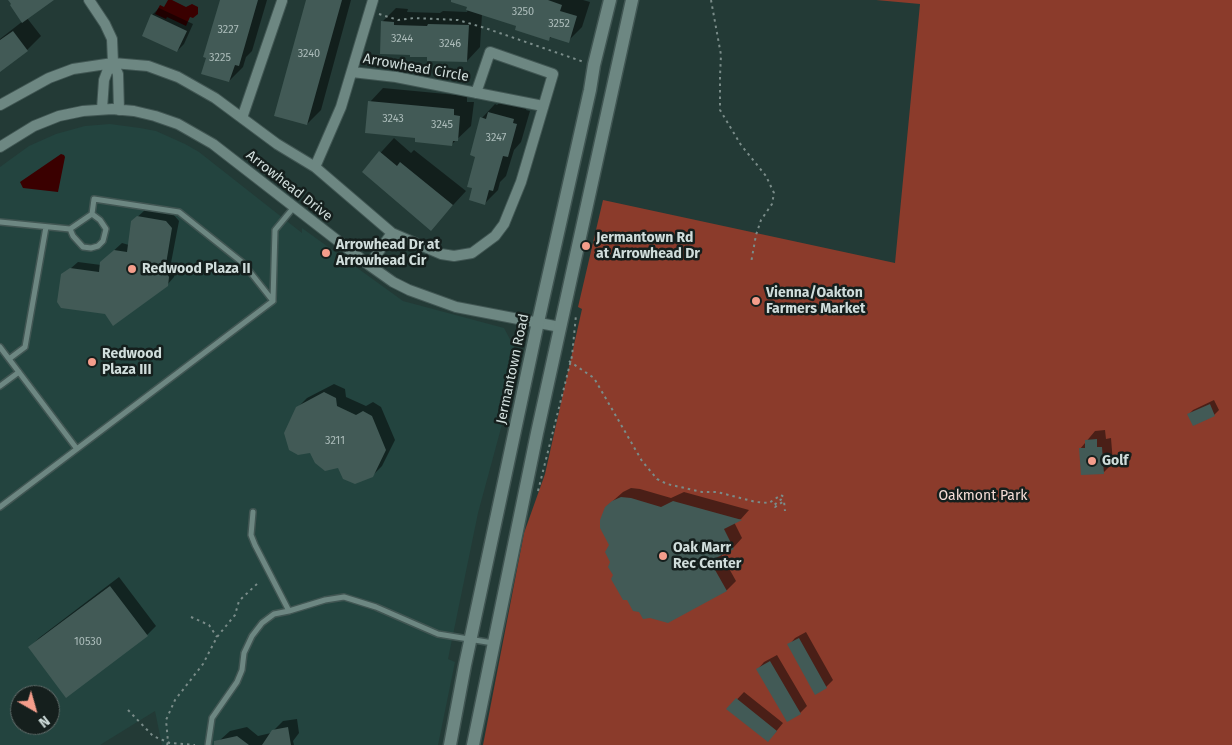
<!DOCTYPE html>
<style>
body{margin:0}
#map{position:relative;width:1232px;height:745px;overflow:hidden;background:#233a36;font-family:"Fira Sans",sans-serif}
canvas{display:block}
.north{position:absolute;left:10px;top:685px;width:50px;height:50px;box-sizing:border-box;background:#151f1d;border:1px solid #606b69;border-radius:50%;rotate:142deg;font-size:14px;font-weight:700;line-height:20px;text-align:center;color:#d0dddb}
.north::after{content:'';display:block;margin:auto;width:18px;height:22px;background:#f49d8b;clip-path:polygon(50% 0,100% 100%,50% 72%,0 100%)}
</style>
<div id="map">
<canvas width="1232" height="745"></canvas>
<div class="north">N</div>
</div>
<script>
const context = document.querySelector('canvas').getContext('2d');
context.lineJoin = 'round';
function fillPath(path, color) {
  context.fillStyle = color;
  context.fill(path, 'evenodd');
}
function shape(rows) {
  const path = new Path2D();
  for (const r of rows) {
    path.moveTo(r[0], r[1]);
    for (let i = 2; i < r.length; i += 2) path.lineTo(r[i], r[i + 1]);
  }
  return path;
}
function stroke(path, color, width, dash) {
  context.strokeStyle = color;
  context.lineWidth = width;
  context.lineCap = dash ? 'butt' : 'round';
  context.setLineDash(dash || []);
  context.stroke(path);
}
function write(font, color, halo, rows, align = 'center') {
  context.font = font + ' "Fira Sans",sans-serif';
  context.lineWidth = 5;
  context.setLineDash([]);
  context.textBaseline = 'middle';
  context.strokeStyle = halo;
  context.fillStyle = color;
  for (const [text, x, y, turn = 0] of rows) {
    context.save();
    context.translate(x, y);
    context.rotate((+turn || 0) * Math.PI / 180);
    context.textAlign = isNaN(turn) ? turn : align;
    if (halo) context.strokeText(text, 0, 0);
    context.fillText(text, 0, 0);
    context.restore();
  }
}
fillPath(shape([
 [110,124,140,128,156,131,185,144,199,152,302,233,302,228,403,301,504,328,520,358,478,513,448,659,455,662,438,745,162,745,155,711,100,745,0,745,0,167,29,146,56,134,85,126],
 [20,695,50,695,50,725,20,725]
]), '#23443f');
fillPath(shape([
 [876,0,1232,0,1232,745,483,745,524,533,545,474,582,309,578,307,603,200,895,263,920,4]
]), '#8b3b2b');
fillPath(shape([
 [168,0,172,0,186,7,192,4,198,7,198,14,193,18,190,17,186,26,167,17,166,19,155,14,160,5,164,7],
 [61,154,64,155,65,157,58,192,23,188,20,182]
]), '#3a0000');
fillPath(shape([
 [9,0,51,0,27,18,41,36,27,50,0,71,0,39,23,21],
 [221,0,267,0,252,51,246,57,243,67,229,81],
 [307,0,351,0,321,110,307,124],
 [465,0,583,0,590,2,582,27,568,41,552,36,549,39,517,26,482,14,480,47,467,61,428,56,382,22,396,8,408,9,407,12,440,13,443,11,467,12,469,6],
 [159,8,193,24,184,44,177,51,152,15],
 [383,88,467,96,467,102,474,102,471,126,452,144,417,137,370,102],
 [503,99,527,105,526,110,530,111,521,142,514,150,506,176,500,182,498,190,485,203,474,187,482,118,495,104,497,105],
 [394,138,411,153,414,150,466,191,431,229,363,172],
 [145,210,173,214,179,221,171,263,176,269,174,277,167,285,106,313,63,275,78,262,101,265,109,255,122,243,129,245,132,222],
 [334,384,345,389,346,397,366,406,373,402,381,407,395,440,382,466,372,476,339,467,297,408,307,398],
 [1214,400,1219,410,1214,415,1189,414,1193,410],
 [1105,430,1106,439,1111,438,1113,463,1104,472,1080,449,1095,431],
 [631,488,640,489,671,498,684,492,749,510,741,519,734,522,742,538,733,548,721,554,736,581,727,590,668,622,614,575,611,562,606,507,623,492],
 [119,577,156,626,147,635,30,647,39,638],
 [806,632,833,680,826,687,789,645,795,638],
 [777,655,807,706,800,713,758,669,764,662],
 [744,692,783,723,774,734,728,709],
 [297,719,299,733,293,741,294,745,221,745,220,740,230,731,247,727,258,736,271,733,283,721]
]), '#0007');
fillPath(shape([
 [8,0,54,0,22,23,10,5,11,4],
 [220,0,258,0,239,66,235,65,229,82,201,74,206,58,203,57],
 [306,0,342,0,307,125,274,116],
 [451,0,548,0,562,5,560,11,577,16,569,43,550,37,549,41,515,30,516,26,466,10,467,7,451,2],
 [151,14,187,31,177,52,142,36],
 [381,21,394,22,394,25,427,26,428,24,469,25,467,62,427,61,427,57,410,57,410,55,380,54],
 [13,31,28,51,0,72,0,40],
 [368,101,454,109,454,115,460,116,458,141,453,141,452,146,415,142,415,138,365,133],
 [488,112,514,119,513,123,517,124,508,157,503,156,493,191,489,190,485,205,469,200,472,188,467,187,475,157,470,155,480,117,486,119],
 [379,151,397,166,400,162,453,205,431,231,362,172],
 [137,216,166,221,172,228,165,270,169,277,168,286,113,326,105,314,61,308,57,302,61,274,70,268,99,272,100,262,114,250,127,252,131,221],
 [324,392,336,398,337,406,356,415,363,411,372,416,386,450,373,477,355,484,343,479,338,468,325,471,315,463,310,453,298,455,289,450,284,433,296,407],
 [1210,404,1215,416,1193,426,1187,414],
 [1097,439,1097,447,1102,447,1104,474,1081,475,1079,448,1085,448,1085,440],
 [621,497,631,498,661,507,673,501,742,520,724,529,734,549,710,561,727,591,668,623,650,618,643,619,639,612,633,611,627,600,623,600,611,579,613,575,608,567,610,562,605,552,609,545,600,528,600,520,605,507,612,501],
 [110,586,148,636,66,698,28,647],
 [799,638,827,688,815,695,787,644],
 [770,661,801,714,787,722,756,669],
 [736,698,777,731,768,742,726,709],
 [288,727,291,745,262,745,272,730],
 [237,736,249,745,214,745,214,741]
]), '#425a56');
const service = shape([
 [0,222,70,229,92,214,94,199,179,212,243,263,273,301],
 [46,227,25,347,9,359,77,449],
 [70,229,73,236,83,247,91,248,98,246,103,241,106,229,100,220,92,214],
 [273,300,275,230,294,207],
 [0,347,9,359],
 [0,386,19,372],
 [0,507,273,301],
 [253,512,251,535,255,545,289,611,325,600,344,597,376,607,438,634,493,643],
 [208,745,212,718,237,682,242,670,244,653,252,636,262,623,274,614,289,611]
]);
const minor = shape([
 [89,0,105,24,112,39,113,63],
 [352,72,396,77,543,106],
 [0,105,49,78,73,69,113,63,148,66,178,77,215,98,277,144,315,167,392,233,441,254,454,256,472,253,495,236,504,224,521,182,553,74,490,52,476,93],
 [102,109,104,80,107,72,113,63,118,74,119,110],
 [242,118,282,1],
 [0,147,34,126,59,116,83,111,112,109,134,111,155,116,178,124,213,144,369,265,393,282,409,290,456,307,560,327],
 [315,167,341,107,373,0],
 [369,265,392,233]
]);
const secondary = shape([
 [450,745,465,665,538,322,590,90,594,65,610,0],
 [473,745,537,433,632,0]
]);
stroke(service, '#415653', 8);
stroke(minor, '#415653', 12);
stroke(secondary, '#415653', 15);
stroke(shape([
 [711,0,721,55,720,76,720,110,741,145,766,176,774,193,772,204,761,220,756,235,751,263],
 [379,14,398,20,414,18,458,20,485,28,584,62],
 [569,361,594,378,642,461,657,479,667,484,702,492,717,492,756,502,769,503,781,495,784,497,773,506,775,507,784,501,785,511],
 [538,491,572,356,576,315],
 [191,617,209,625,217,637],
 [128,710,153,736,170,743,195,745],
 [167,745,168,742,166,720,175,700,203,664,217,637,235,615,239,601,259,582]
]), '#7a8c89', 2, [2.5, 4]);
stroke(service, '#6d8782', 5);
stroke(minor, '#6d8782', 10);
stroke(secondary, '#6d8782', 12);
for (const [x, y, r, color] of [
 [586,246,5,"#f49d8b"],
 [326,253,5,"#f49d8b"],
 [132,269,5,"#f49d8b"],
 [756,301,5,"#f49d8b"],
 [92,362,5,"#f49d8b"],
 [1092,461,5,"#f49d8b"],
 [663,556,5,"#f49d8b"]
]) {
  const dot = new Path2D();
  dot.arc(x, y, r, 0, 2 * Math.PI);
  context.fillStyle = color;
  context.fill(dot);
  stroke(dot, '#151f1d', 2);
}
write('11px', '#acbcba', null, [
 ["3250",523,12],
 ["3252",559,24],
 ["3227",228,30],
 ["3244",402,39],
 ["3246",450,44],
 ["3240",309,54],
 ["3225",220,58],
 ["3243",393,119],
 ["3245",442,125],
 ["3247",496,138],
 ["3211",335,441],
 ["10530",88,642]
]);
write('14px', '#d0dddb', '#151f1d', [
 ["Arrowhead Circle",416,68,10],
 ["Arrowhead Drive",289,186,38],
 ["Jermantown Road",513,369,-78]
]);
write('bold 14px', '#d0dddb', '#151f1d', [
 ["Jermantown Rd",596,238],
 ["at Arrowhead Dr",596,254],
 ["Arrowhead Dr at",336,245],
 ["Arrowhead Cir",336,261],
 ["Redwood Plaza II",142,269],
 ["Vienna/Oakton",766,293],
 ["Farmers Market",766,309],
 ["Redwood",102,354],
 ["Plaza III",102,370],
 ["Golf",1102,461],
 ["Oak Marr",673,548],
 ["Rec Center",673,564]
], 'left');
write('14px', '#f5dcd6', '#151f1d', [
 ["Oakmont Park",983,496]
]);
</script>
